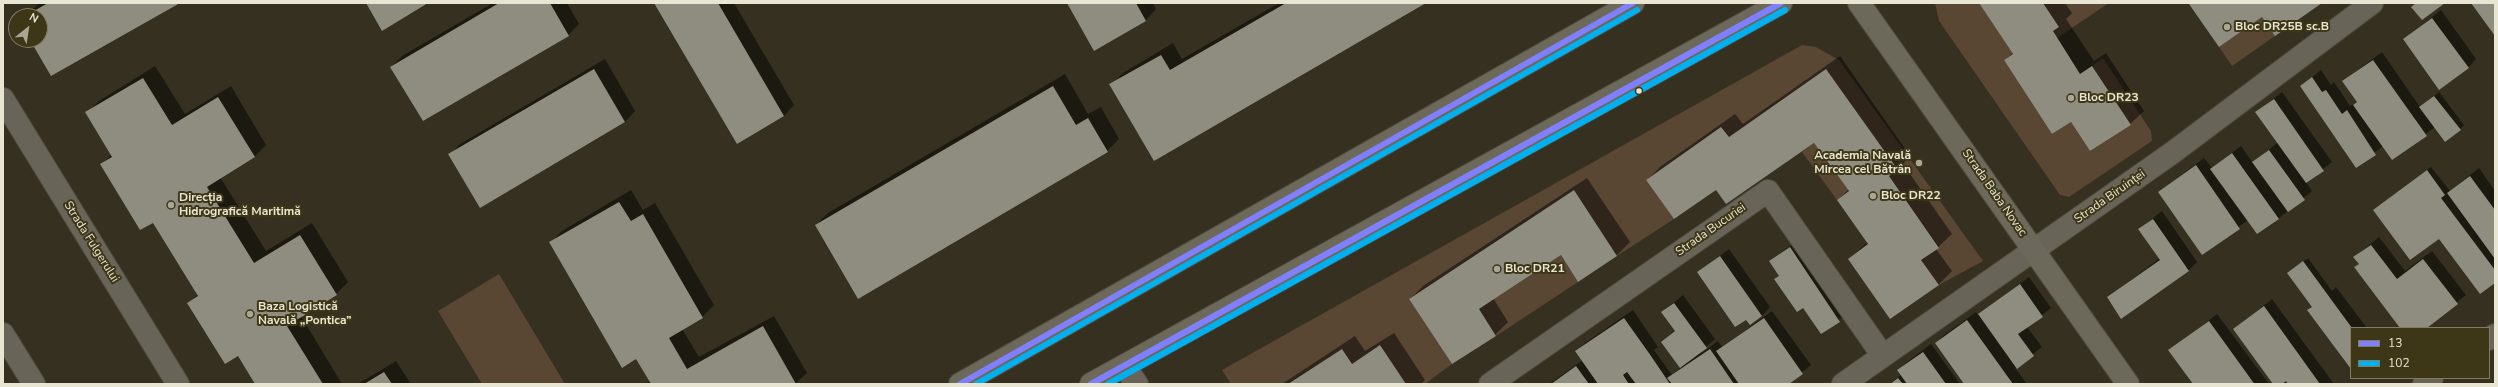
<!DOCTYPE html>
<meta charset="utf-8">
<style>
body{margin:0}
#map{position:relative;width:2498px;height:387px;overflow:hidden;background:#35301f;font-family:"Nunito Sans",sans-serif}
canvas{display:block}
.frame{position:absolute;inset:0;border:4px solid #e9e5d3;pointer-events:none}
.legend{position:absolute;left:2350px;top:327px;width:140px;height:52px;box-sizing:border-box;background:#3d3617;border:1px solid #827c62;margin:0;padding:5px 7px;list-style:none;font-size:12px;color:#e9e5d3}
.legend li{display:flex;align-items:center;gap:8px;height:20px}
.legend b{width:20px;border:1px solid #827c62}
.north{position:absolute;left:8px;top:8px;width:40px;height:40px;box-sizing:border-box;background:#3d3617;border:1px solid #827c62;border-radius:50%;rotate:30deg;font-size:11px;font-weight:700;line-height:16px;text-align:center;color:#e9e5d3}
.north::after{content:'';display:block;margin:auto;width:14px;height:18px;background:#aaa694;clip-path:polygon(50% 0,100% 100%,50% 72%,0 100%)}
</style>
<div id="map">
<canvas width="2498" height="387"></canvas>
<div class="frame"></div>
<ul class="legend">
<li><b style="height:5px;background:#8080ff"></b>13</li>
<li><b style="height:5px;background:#00b0f0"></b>102</li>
</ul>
<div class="north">N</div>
</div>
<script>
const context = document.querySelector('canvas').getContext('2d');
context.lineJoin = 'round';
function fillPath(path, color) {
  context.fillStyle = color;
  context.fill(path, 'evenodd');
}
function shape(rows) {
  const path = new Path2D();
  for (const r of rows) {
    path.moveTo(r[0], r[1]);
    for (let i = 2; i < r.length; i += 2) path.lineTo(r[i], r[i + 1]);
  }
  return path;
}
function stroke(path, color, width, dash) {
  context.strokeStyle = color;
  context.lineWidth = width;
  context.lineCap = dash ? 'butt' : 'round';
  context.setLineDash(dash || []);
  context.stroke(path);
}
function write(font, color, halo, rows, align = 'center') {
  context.font = font + ' "Nunito Sans",sans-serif';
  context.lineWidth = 4;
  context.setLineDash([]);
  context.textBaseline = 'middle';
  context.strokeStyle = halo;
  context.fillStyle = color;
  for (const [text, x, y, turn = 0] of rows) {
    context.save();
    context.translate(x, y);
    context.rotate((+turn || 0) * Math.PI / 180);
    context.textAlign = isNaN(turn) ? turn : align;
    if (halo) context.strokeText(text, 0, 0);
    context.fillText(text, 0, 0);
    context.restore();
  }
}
fillPath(shape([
 [1935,3,1979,3,2013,54,2004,60,2052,134,2071,122,2090,151,2131,125,2092,66,2103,58,2151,131,2152,141,2069,197,2060,195,1939,21],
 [2043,3,2109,3,2057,38,2053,31,2059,27],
 [2262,17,2275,36,2232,66,2219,47],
 [1802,45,1816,47,1839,60,1983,261,1939,285,1921,260,1939,247,1889,176,1898,170,1826,69,1729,137,1721,127,1646,180,1674,219,1617,256,1574,190,1409,299,1452,364,1425,384,1406,384,1380,345,1352,364,1342,349,1288,384,1231,384,1222,370],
 [1814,143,1849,191,1837,200,1802,152],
 [1561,255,1578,282,1496,336,1479,309],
 [499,274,565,384,482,384,438,311]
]), '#594633');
fillPath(shape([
 [40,3,178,3,51,75,32,40,40,40,40,16,24,16],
 [493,3,567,3,579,24,568,35,391,67,402,56],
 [655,3,734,3,794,105,784,116],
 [1068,3,1153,3,1156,9,1146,20,1095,49],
 [1279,3,1424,3,1154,159,1111,85,1123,73,1173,43,1182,59],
 [1980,3,2065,3,2072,13,2066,19,2094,61,2106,53,2144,111,2130,124,2071,121,2005,60,2013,53],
 [2441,10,2476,59,2468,68,2404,39],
 [2382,52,2420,107,2439,92,2464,125,2460,129,2435,127,2392,159,2383,146,2356,167,2301,86,2321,70,2331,85,2334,82,2350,106,2358,102,2343,81],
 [1840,56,1910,156,1903,164,1952,234,1936,249,1952,271,1938,285,1849,259,1868,242,1838,200,1849,189,1815,141,1716,189,1647,180,1660,167,1735,114,1743,124],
 [605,59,635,111,625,122,450,155,460,144],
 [155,66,185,114,231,86,266,145,254,157,220,177,266,251,312,223,348,282,336,294,301,316,342,384,256,384,238,355,189,303,198,294,154,221,101,165,112,154,87,113,99,101],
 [1065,74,1088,114,1101,107,1119,139,1107,151,858,297,816,225,828,213],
 [2282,92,2332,162,2306,182,2312,191,2279,218,2257,233,2248,220,2202,254,2159,192,2204,158,2212,168,2241,146,2253,163,2278,142,2257,112],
 [2431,167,2450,191,2479,168,2495,191,2495,282,2439,238,2374,211],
 [1587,178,1630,242,1617,255,1579,280,1561,253,1493,298,1508,322,1495,335,1452,363,1410,299,1423,286],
 [631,190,643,210,655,203,714,305,702,317,682,329,699,357,774,316,807,373,795,384,645,384,650,381,636,358,550,243,562,231],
 [2162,211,2197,262,2189,270,2122,317,2108,297,2160,258,2140,229],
 [2379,237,2405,271,2432,251,2466,295,2425,328,2401,328,2355,257],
 [1794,243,1848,313,1821,333,1770,261],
 [1729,249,1770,307,1762,316,1746,318,1699,272],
 [2308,258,2332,291,2336,287,2367,328,2351,328,2308,310,2313,306,2293,269],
 [2029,277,2051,308,2027,327,2042,347,2015,368,2027,384,1965,384,1936,343,1944,335,1976,312,1978,315],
 [1683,295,1715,339,1701,351,1702,353,1718,341,1722,347,1772,311,1811,365,1787,384,1549,384,1583,360,1577,351,1585,343,1633,310,1658,347,1654,350,1672,375,1681,367,1662,342,1675,330,1662,312],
 [2272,299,2334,384,2289,384,2286,380,2280,384,2274,384,2234,329],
 [2217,314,2269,384,2194,384,2170,351],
 [1394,333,1425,380,1421,384,1282,384,1355,336,1365,351],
 [1931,344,1960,384,1889,384,1901,375,1898,370,1907,362],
 [396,361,411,384,358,384]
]), '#0007');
fillPath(shape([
 [48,3,180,3,51,76,30,40,40,40,40,16,25,16],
 [366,3,428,3,382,31],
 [499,3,550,3,569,36,423,121,390,67],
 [654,3,718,3,784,116,737,144],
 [1067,3,1136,3,1146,21,1094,51],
 [1286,3,1426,3,1154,161,1109,84,1161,55,1170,70],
 [1979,3,2043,3,2059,27,2053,31,2080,74,2092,66,2131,125,2090,151,2071,122,2052,134,2004,60,2013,54],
 [2191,3,2322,3,2275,36,2262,17,2219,47,2189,4],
 [2416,3,2445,3,2422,20,2411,7],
 [2471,3,2495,3,2495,36],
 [2432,18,2469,68,2439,90,2403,39],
 [2373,60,2427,136,2392,160,2353,105,2357,102,2342,81],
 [594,69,625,122,480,208,448,154],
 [1826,69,1898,170,1889,176,1939,248,1921,260,1939,285,1890,319,1848,259,1868,244,1837,200,1849,191,1814,143,1726,204,1716,190,1674,219,1646,180,1721,127,1729,137],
 [2312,77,2322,92,2326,90,2342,114,2347,110,2376,155,2356,168,2300,86],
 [143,78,172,125,218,97,255,157,207,187,254,263,300,235,337,295,287,326,323,384,255,384,238,356,225,364,187,303,198,296,153,223,140,230,100,164,112,157,85,112],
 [1053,86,1076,125,1088,118,1108,152,858,299,815,225],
 [2434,96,2461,130,2445,142,2419,107],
 [2274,99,2324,171,2306,183,2255,112],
 [2269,150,2305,200,2288,212,2252,162],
 [2232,153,2279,219,2257,234,2210,169],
 [2196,165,2240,229,2202,255,2158,192],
 [2427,170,2445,195,2441,198,2495,270,2495,283,2480,294,2439,239,2410,260,2373,210],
 [2470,176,2495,210,2495,259,2447,193],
 [1574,190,1617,256,1578,282,1561,255,1479,309,1496,336,1452,364,1409,299],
 [619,202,631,221,643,214,703,318,669,338,687,369,763,326,796,384,651,384,636,359,622,368,549,242],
 [2153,219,2189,271,2121,319,2107,297,2160,260,2138,229],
 [2371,245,2397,279,2423,259,2458,304,2427,328,2400,328,2354,267,2359,264,2353,257],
 [1790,247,1840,322,1821,334,1803,308,1797,312,1774,279,1779,276,1769,261],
 [1720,256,1762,316,1750,325,1746,320,1735,327,1697,272],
 [2303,261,2352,328,2351,369,2307,310,2312,307,2287,273],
 [2020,284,2043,317,2018,334,2034,356,2017,369,1978,314],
 [1674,303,1707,348,1680,368,1661,342,1675,331,1661,312],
 [2264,306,2287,338,2320,384,2288,384,2286,381,2282,384,2273,384,2233,329],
 [1624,318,1651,356,1670,384,1636,384,1627,372,1623,375,1629,384,1598,384,1575,351],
 [1764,318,1803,374,1789,384,1739,384,1716,351],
 [1967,320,2013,384,1964,384,1935,343],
 [2209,321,2253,382,2255,384,2193,384,2168,350],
 [1380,345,1406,384,1288,384,1342,349,1352,364],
 [1710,349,1734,384,1672,384,1667,378],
 [1923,352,1946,384,1907,384,1897,370],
 [1576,366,1589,384,1551,384],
 [384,372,392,384,364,384],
 [1898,378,1903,384,1890,384]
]), '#8e8d7f');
const street = shape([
 [3,99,178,384],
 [3,334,34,384],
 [2489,339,2495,335],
 [1124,366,1137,384],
 [1490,384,1768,191,1883,356],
 [1843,384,2172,153,2372,3],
 [2424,384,2432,378]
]);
const secondary = shape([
 [1859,3,2128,384],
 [960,384,1633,3],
 [1091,384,1781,3]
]);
stroke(street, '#504d3f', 24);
stroke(secondary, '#504d3f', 24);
stroke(street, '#686558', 22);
stroke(secondary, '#6c685a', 22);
stroke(shape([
 [960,384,1633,3],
 [1091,384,1781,3]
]), '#8080ff', 6);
stroke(shape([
 [976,384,1637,10],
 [1108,384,1785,10]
]), '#00b0f0', 6);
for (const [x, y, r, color] of [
 [2227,27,4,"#aaa694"],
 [1639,91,3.5,"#e9e5d3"],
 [2071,98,4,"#aaa694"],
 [1919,163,4,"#aaa694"],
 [1873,196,4,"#aaa694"],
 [171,205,4,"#aaa694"],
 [1497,269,4,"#aaa694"],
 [250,314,4,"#aaa694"]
]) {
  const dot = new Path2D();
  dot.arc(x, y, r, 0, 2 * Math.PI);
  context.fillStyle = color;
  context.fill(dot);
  stroke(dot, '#3d3617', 1.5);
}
write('bold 12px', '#e9e5d3', '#3d3617', [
 ["Bloc DR25B sc.B",2235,27],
 ["Bloc DR23",2079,98],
 ["Academia Navală",1911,156,"right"],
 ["Mircea cel Bătrân",1911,170,"right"],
 ["Bloc DR22",1881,196],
 ["Direcția",179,198],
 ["Hidrografică Maritimă",179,212],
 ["Bloc DR21",1505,269],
 ["Baza Logistică",258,307],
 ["Navală „Pontica”",258,321]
], 'left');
write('12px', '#e9e5d3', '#3d3617', [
 ["Strada Baba Novac",1994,193,55],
 ["Strada Biruinței",2110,197,-35],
 ["Strada Bucuriei",1711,230,-35],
 ["Strada Fulgerului",91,242,58]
]);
</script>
